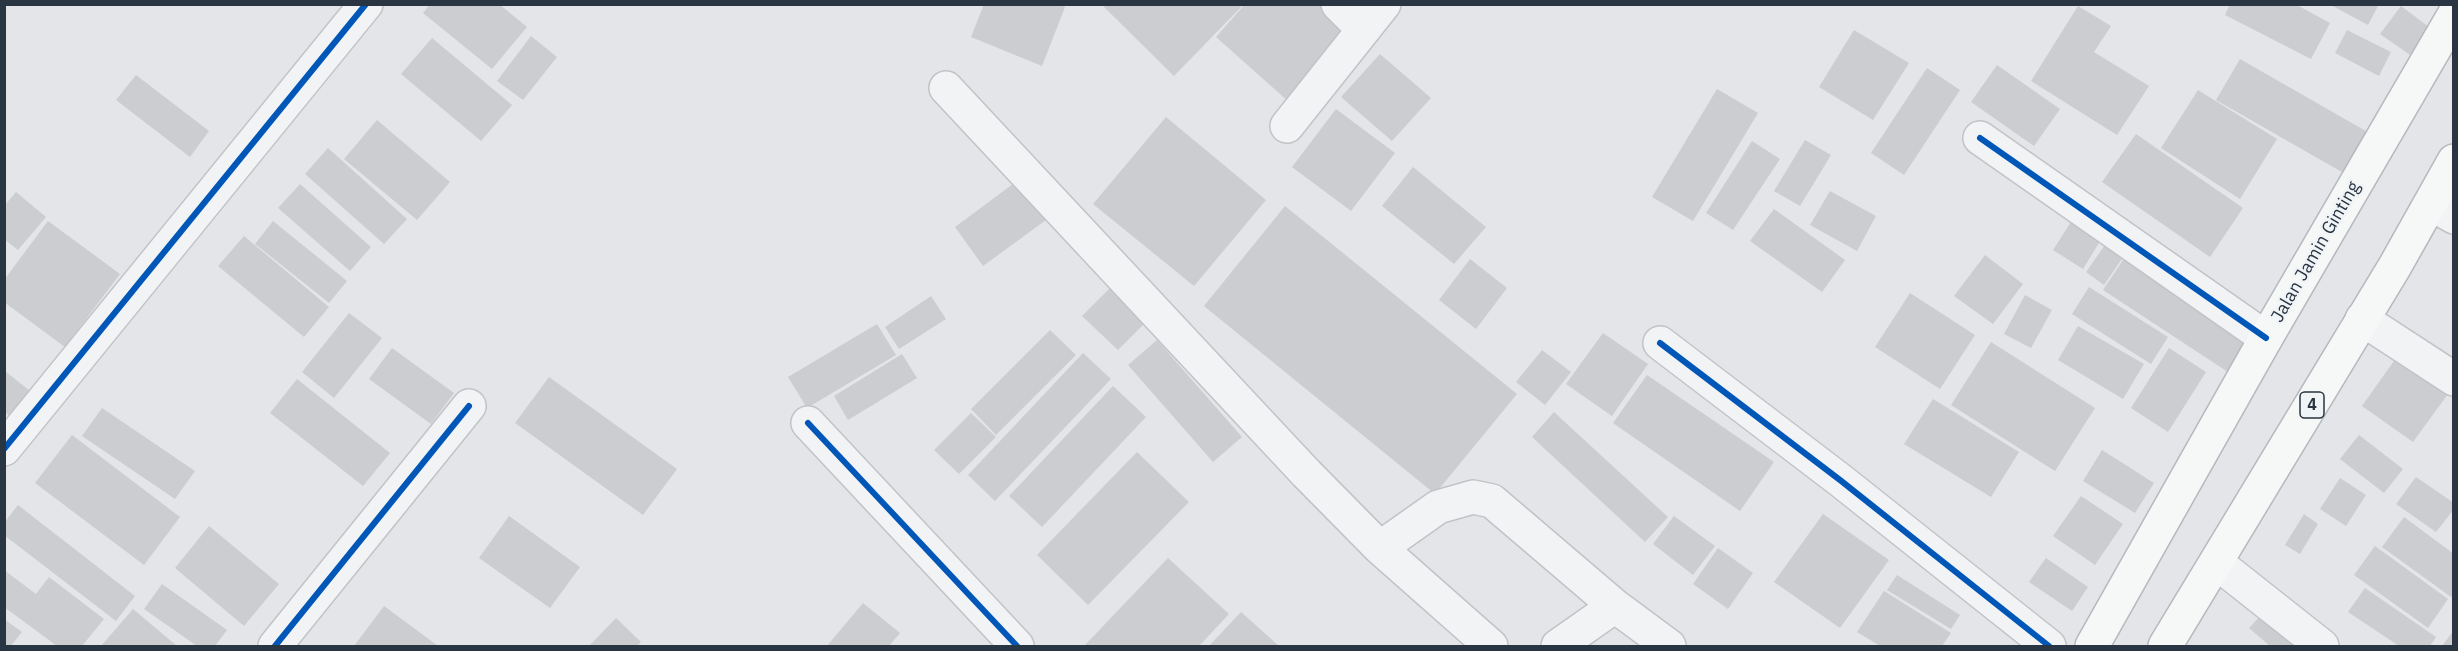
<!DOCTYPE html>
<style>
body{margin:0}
#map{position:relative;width:2458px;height:651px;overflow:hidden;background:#e3e5e8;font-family:"IBM Plex Sans",sans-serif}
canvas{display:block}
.frame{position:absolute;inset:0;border:6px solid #293542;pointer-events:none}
</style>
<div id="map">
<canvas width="2458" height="651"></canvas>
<div class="frame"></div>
</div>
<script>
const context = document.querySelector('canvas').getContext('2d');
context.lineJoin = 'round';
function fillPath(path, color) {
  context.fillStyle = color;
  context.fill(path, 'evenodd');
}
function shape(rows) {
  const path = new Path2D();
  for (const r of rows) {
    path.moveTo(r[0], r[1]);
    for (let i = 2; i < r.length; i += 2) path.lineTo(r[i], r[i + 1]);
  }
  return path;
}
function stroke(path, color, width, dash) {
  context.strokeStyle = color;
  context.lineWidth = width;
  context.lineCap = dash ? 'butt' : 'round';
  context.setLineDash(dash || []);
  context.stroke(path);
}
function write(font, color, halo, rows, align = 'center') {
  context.font = font + ' "IBM Plex Sans",sans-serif';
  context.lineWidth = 4.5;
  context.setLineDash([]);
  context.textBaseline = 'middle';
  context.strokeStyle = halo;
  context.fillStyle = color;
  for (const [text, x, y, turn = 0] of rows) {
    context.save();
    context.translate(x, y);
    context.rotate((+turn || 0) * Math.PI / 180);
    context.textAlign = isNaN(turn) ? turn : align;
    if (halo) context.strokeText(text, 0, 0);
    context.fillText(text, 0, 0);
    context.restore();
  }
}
fillPath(shape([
 [430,4,499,4,527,27,492,69,423,13],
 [984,4,1059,4,1065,7,1042,66,971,37],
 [1101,4,1244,4,1174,76],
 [1245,4,1330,4,1355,27,1289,102,1216,37],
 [2230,4,2295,4,2330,23,2311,59,2225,15],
 [2329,4,2376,4,2378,6,2368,25],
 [2078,6,2111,26,2094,52,2149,86,2117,135,2031,81],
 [2401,6,2433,30,2413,57,2380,34],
 [1854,30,1909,63,1873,120,1819,87],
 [2347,30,2391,52,2379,76,2335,53],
 [531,36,557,57,523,100,497,81],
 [432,38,512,105,481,141,401,74],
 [1380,54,1431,98,1392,141,1341,97],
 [2240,59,2371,134,2347,175,2216,100],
 [1997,65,2060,109,2034,146,1971,102],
 [1927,68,1960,90,1904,175,1871,153],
 [136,75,209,131,190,157,116,100],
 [1717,89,1758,113,1693,221,1652,197],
 [2198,90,2277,139,2240,199,2161,148],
 [1336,109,1395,153,1351,211,1292,167],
 [1166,117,1266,200,1194,286,1093,204],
 [377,120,450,182,417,220,344,159],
 [2136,134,2243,208,2210,257,2102,182],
 [1805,140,1831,155,1800,206,1774,191],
 [1752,141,1780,159,1733,230,1706,213],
 [328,148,407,219,384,244,305,174],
 [1413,167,1486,227,1454,264,1382,206],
 [1017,181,1046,220,983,266,955,227],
 [300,184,371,247,350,271,278,208],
 [1830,191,1876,216,1857,251,1810,225],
 [16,192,46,217,18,250,4,239,4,206],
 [1285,206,1517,394,1435,494,1204,306],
 [1774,209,1845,260,1822,292,1750,241],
 [2076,214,2105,233,2083,269,2053,250],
 [48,221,120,274,65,347,4,302,4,280],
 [273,221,347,281,329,303,255,244],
 [2112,235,2130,247,2104,285,2086,272],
 [244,236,329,307,304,337,218,266],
 [2127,254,2258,340,2234,376,2103,290],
 [1985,255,2023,284,1993,324,1954,296],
 [1470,259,1507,288,1476,329,1439,300],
 [1118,280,1154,314,1118,350,1082,316],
 [2089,287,2168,337,2151,364,2072,314],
 [1910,293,1975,335,1940,389,1875,347],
 [2025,295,2052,310,2031,348,2004,334],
 [931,296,946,319,899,349,885,327],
 [349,313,382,338,334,398,302,372],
 [877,324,896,355,807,408,788,377],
 [2078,326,2144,364,2123,399,2058,360],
 [1050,330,1076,355,996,435,971,409],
 [1603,333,1648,364,1612,416,1566,384],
 [1157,340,1242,437,1213,462,1128,365],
 [1991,342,2095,408,2055,471,1951,405],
 [392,348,454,393,431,424,369,379],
 [2169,348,2206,372,2168,432,2131,408],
 [1542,350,1571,372,1545,405,1516,382],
 [1083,353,1111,379,995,501,968,475],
 [902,354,917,378,848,420,834,396],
 [2396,358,2448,394,2413,442,2362,406],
 [5,371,30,391,11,417,5,412],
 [1647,375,1774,462,1740,511,1613,423],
 [549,377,677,469,643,515,515,423],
 [297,379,390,453,363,486,270,413],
 [1113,386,1146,417,1042,527,1009,496],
 [1933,399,2019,452,1991,497,1904,444],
 [102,408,195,471,175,499,82,436],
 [1554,412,1668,517,1645,542,1532,437],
 [971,413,996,437,959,474,934,450],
 [72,435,180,517,144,565,35,483],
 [2359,435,2403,469,2384,493,2340,459],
 [2102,450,2154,483,2135,513,2083,481],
 [1137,452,1189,502,1088,605,1037,555],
 [2416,477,2454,503,2454,509,2436,532,2396,504],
 [2340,478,2366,495,2346,526,2320,509],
 [2081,496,2123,524,2095,565,2053,536],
 [18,505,135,596,116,621,4,535,4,523],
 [1823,514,1889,560,1840,628,1774,582],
 [2304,514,2318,524,2300,554,2285,545],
 [509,516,580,567,550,608,479,558],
 [1674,516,1715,546,1693,575,1653,544],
 [2404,517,2454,554,2454,594,2451,597,2382,547],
 [209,526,279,584,244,626,175,568],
 [2375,546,2448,599,2428,628,2354,575],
 [1718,548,1753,573,1728,609,1693,584],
 [1168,558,1229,614,1199,646,1084,646],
 [2046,558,2088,587,2072,611,2029,582],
 [4,570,36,594,49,577,104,619,82,646,57,646,4,607],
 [1897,575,1960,615,1951,629,1887,590],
 [162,584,227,630,215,646,197,646,144,609],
 [2365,588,2436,637,2430,646,2399,646,2348,612],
 [1884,591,1951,633,1942,646,1880,646,1857,632],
 [863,603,900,633,889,646,827,646],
 [384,606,438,646,354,646],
 [133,609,177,646,101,646],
 [1241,612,1279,646,1209,646],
 [2263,613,2301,646,2270,646,2249,628],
 [616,618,641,642,637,646,589,646],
 [4,619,22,632,11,646,4,646],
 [2454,630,2454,646,2442,646]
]), '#cbcdd0');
const minor = shape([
 [1338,4,1363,29],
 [946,88,1306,473,1380,548,1438,507,1473,497,1492,501,1615,606,1669,646],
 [1287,126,1384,4],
 [1980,138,2266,338],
 [2431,204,2454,217],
 [2362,319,2454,379],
 [1660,343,1840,480,2049,646],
 [808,423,1017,646],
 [4,449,366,4],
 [1380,548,1491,646],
 [2217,563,2322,646],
 [275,646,469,406],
 [1558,646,1615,606]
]);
const highway = shape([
 [2092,646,2266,338,2454,15],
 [2165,646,2395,266,2454,161]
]);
stroke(minor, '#c1c3c6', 36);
stroke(highway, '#b5b9bd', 36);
stroke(minor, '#f2f3f5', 33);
stroke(highway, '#f6f7f7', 33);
stroke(shape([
 [1980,138,2266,338],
 [1660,343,1840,480,2049,646],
 [808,423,1017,646],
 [4,449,366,4],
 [275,646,469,406]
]), '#0057b8', 6);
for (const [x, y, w] of [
 [2312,405,24]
]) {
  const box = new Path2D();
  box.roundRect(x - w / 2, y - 13, w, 26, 4.5);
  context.fillStyle = '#f1f4f7';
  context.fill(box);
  stroke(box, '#293542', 1.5);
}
write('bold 16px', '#293542', null, [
 ["4",2312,405]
]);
write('18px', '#293542', '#f1f4f7', [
 ["Jalan Jamin Ginting",2316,252,-60]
]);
</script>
